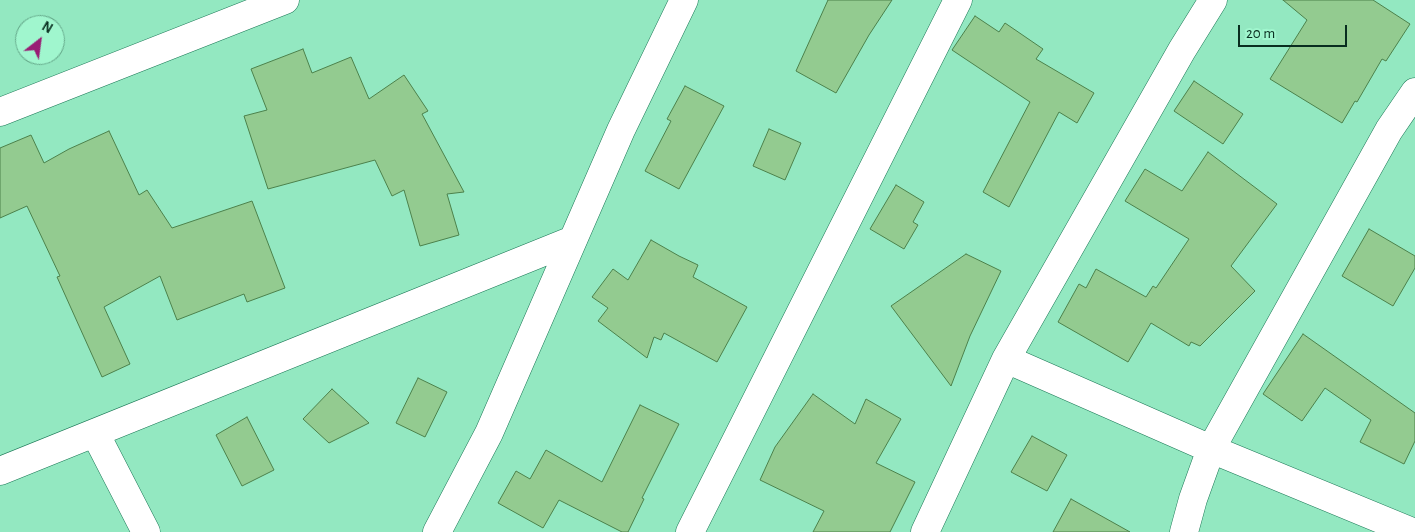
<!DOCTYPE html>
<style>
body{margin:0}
#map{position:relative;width:1415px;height:532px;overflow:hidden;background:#93e8c1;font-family:"Alegreya Sans",sans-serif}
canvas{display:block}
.north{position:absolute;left:15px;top:15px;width:50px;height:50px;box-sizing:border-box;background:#a0f6ce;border:1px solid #63a688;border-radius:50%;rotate:30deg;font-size:14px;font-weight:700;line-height:20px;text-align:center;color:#082d1f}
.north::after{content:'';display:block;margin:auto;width:18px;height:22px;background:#991d74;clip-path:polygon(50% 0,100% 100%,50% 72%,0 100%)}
.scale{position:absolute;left:1238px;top:25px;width:109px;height:22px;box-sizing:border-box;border:2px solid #082d1f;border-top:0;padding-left:6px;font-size:15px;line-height:18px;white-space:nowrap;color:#082d1f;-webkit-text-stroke:4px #a0f6ce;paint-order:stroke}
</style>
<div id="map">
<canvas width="1415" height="532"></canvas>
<div class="north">N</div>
<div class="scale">20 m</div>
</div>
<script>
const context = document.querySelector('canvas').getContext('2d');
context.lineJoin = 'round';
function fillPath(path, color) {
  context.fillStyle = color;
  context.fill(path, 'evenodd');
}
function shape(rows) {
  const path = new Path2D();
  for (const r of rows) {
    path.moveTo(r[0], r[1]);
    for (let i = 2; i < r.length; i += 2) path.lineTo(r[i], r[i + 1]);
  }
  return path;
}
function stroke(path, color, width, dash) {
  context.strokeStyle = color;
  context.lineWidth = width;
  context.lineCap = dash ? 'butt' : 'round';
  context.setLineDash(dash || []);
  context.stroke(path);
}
const building = shape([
 [828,0,892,0,869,35,836,93,796,71,828,0],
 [1283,0,1373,0,1410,24,1386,61,1382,59,1357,102,1355,101,1342,123,1270,79,1307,20,1283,0],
 [975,16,999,32,1005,23,1043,49,1036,59,1094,93,1077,123,1059,112,1009,207,983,192,1030,102,952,50,975,16],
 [303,49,312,73,351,57,369,99,404,75,428,111,422,114,464,192,447,194,459,235,420,246,404,190,392,196,375,160,268,189,244,116,267,110,251,69,303,49],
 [1194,81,1243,114,1223,144,1174,111,1194,81],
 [685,86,724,106,679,189,645,171,671,121,667,119,685,86],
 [769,129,801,143,785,180,753,166,769,129],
 [109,131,139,195,147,190,172,228,252,201,285,288,247,302,244,294,177,320,160,276,104,307,130,364,102,377,57,277,60,276,27,206,0,218,0,148,31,135,44,163,69,149,109,131],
 [1208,152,1277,204,1231,266,1255,291,1200,346,1191,342,1189,346,1151,323,1128,362,1058,322,1079,284,1086,288,1096,269,1146,297,1153,286,1156,288,1189,239,1125,201,1145,169,1182,191,1208,152],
 [896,185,924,202,913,222,918,225,904,249,870,229,896,185],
 [1369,229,1415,256,1415,268,1393,306,1342,276,1369,229],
 [651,240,679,256,698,265,693,277,747,307,717,362,664,333,661,340,654,337,647,358,598,321,608,308,592,297,613,269,628,280,651,240],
 [966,254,1001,271,970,336,951,386,891,306,966,254],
 [1303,334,1415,413,1415,441,1404,464,1360,442,1371,420,1325,388,1302,421,1263,394,1303,334],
 [418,378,447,392,425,437,396,423,418,378],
 [332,389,369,423,329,443,303,419,332,389],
 [813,394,855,424,866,399,901,419,876,463,915,482,890,532,813,532,824,511,760,480,775,447,813,394],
 [640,405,679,424,642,498,644,499,628,532,622,532,559,500,543,528,498,503,516,471,530,479,546,450,602,482,640,405],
 [247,417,274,470,242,486,216,435,247,417],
 [1032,436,1067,455,1047,491,1011,472,1032,436],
 [1071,499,1130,532,1053,532,1071,499]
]);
fillPath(building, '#93cb90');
stroke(building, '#4c814b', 1);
const street = shape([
 [0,112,285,0],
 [1006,359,1211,449,1412,532],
 [95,433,146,532],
 [0,471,573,240],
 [437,532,489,433,621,130,684,0],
 [690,532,958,0],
 [925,532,1006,359,1182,50,1213,0],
 [1184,532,1193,499,1211,449,1389,130,1415,92]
]);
stroke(street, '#1b7856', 29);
stroke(street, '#fff', 28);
</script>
